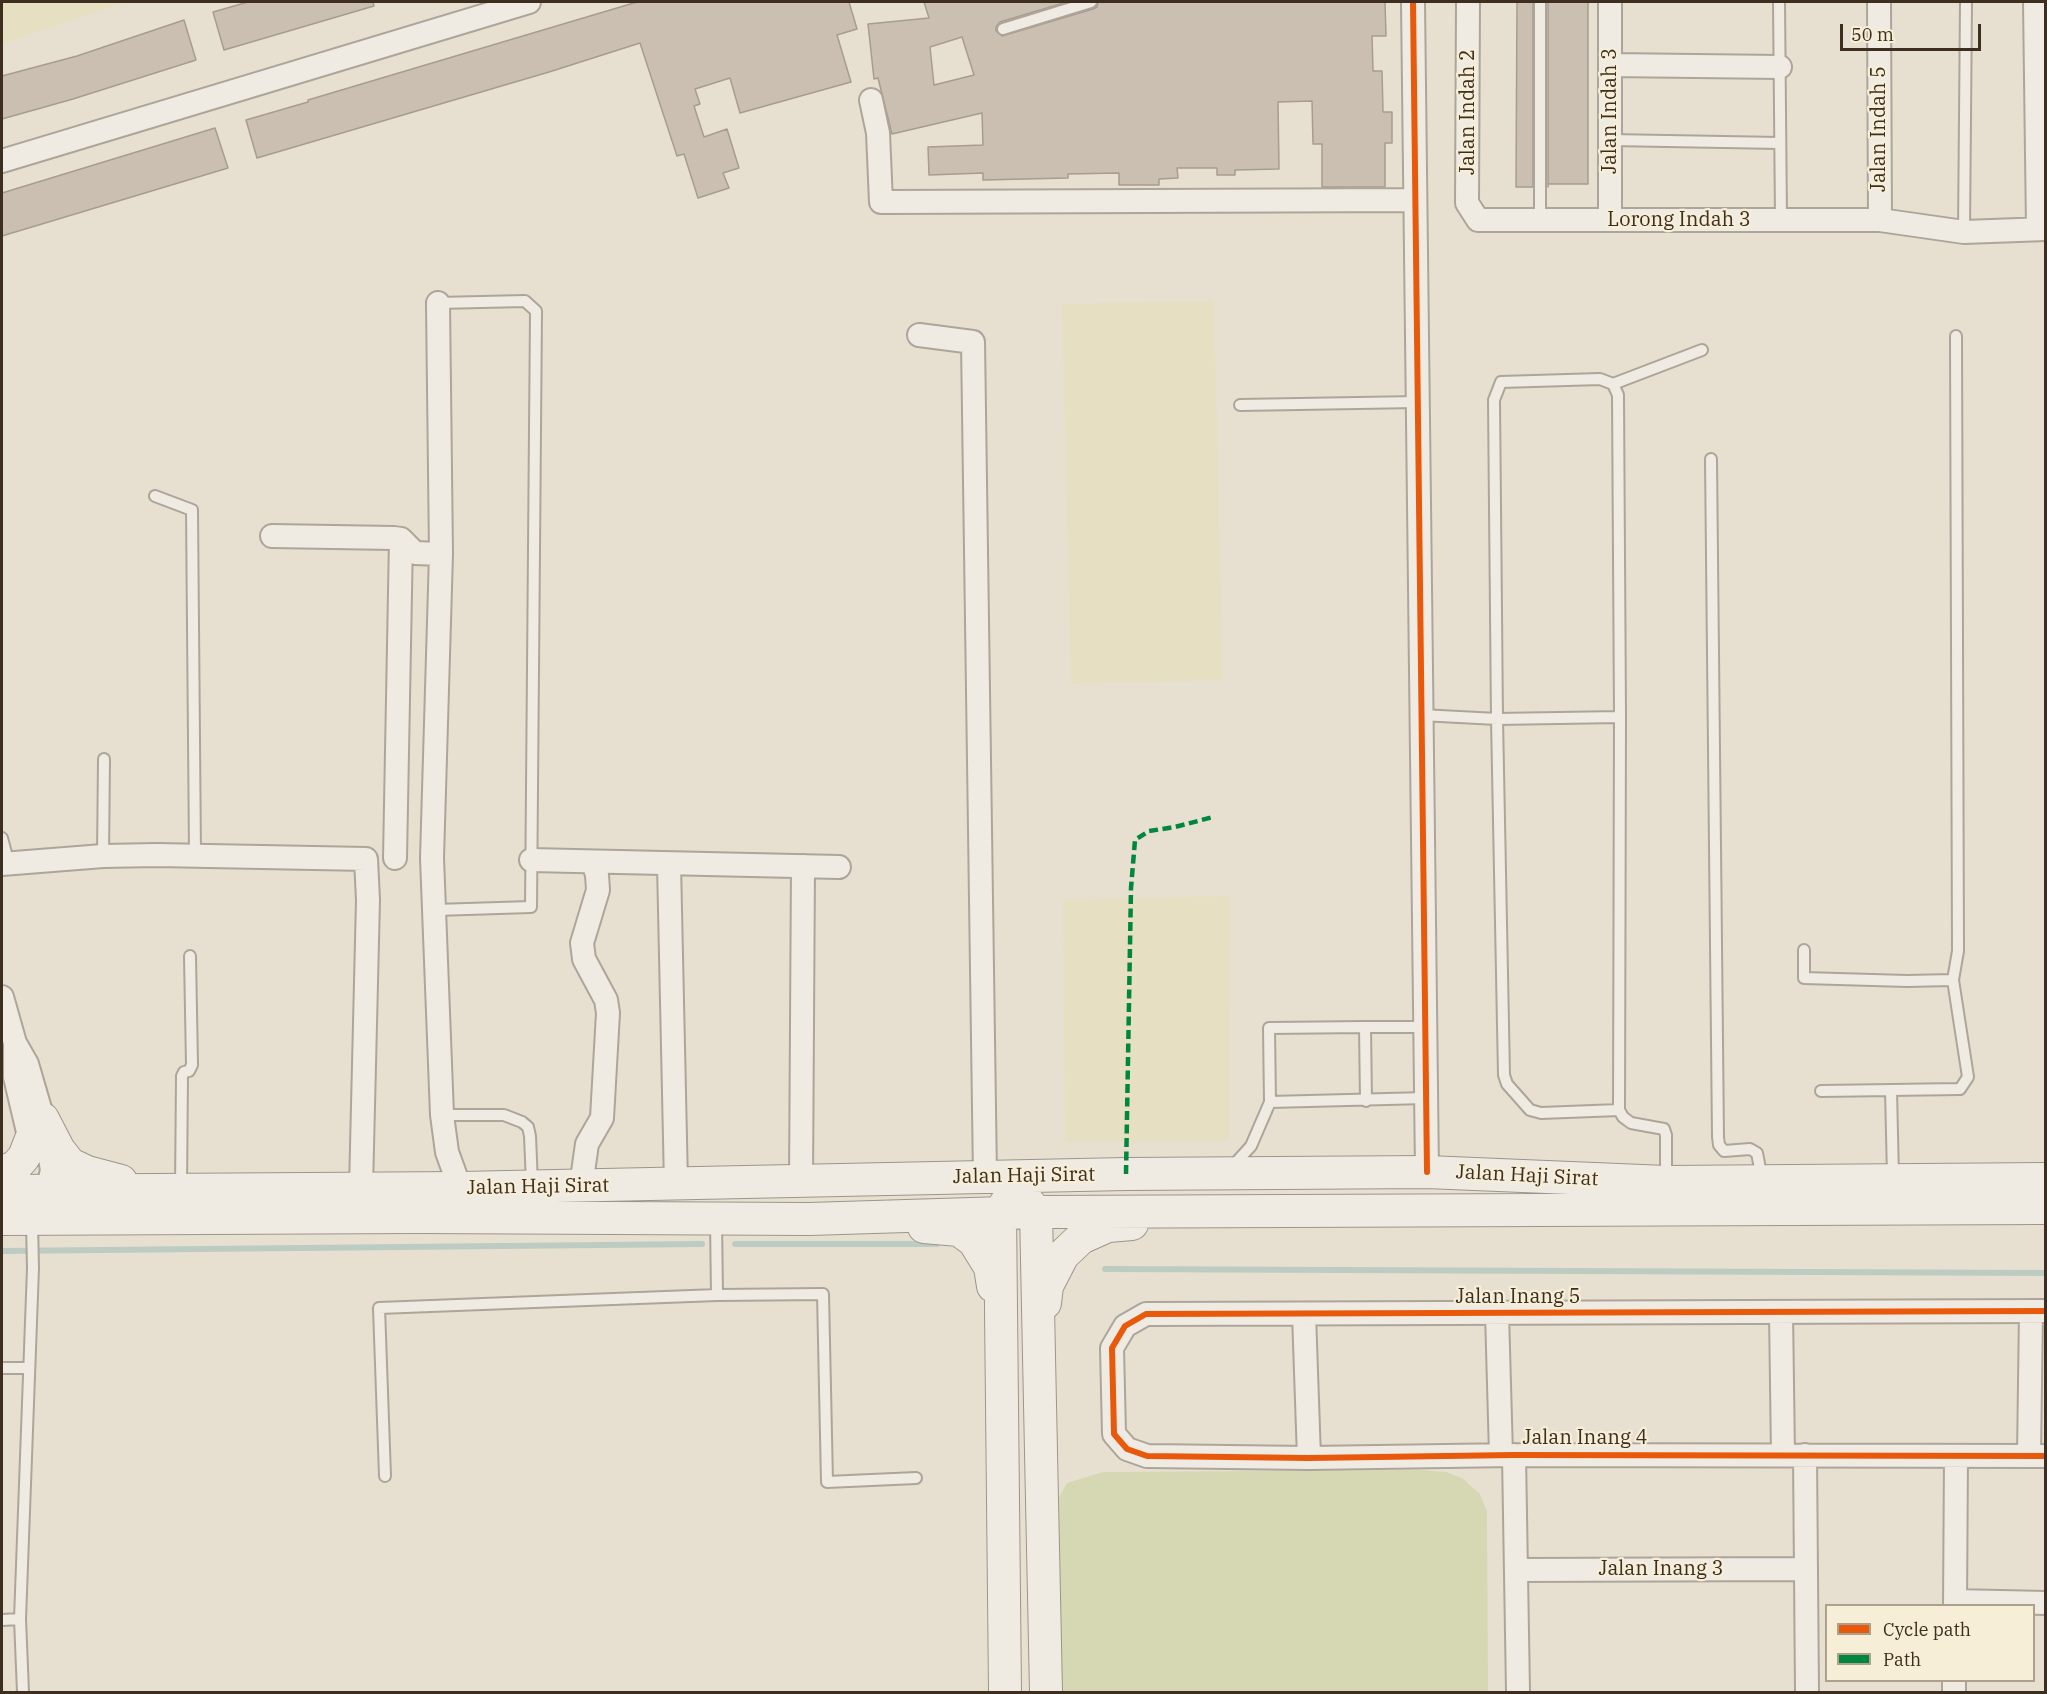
<!DOCTYPE html>
<style>
body{margin:0}
#map{position:relative;width:2047px;height:1694px;overflow:hidden;background:#e7e0d1;font-family:"IBM Plex Serif",serif}
canvas{display:block}
.frame{position:absolute;inset:0;border:3px solid #3d2e20;pointer-events:none}
.legend{position:absolute;left:1825px;top:1604px;width:210px;height:78px;box-sizing:border-box;background:#f7eed8;border:2px solid #ada18e;margin:0;padding:8px 10px;list-style:none;font-size:18px;color:#3d2e20}
.legend li{display:flex;align-items:center;gap:12px;height:30px}
.legend b{width:30px;border:2px solid #ada18e}
.scale{position:absolute;left:1840px;top:24px;width:141px;height:27px;box-sizing:border-box;border:3px solid #3d2e20;border-top:0;padding-left:8px;font-size:18px;line-height:21px;white-space:nowrap;color:#3d2e20;-webkit-text-stroke:4px #f7eed8;paint-order:stroke}
</style>
<div id="map">
<canvas width="2047" height="1694"></canvas>
<div class="frame"></div>
<ul class="legend">
<li><b style="height:8px;background:#e8590c"></b>Cycle path</li>
<li><b style="height:8px;background:#00873e"></b>Path</li>
</ul>
<div class="scale">50 m</div>
</div>
<script>
const context = document.querySelector('canvas').getContext('2d');
context.lineJoin = 'round';
function fillPath(path, color) {
  context.fillStyle = color;
  context.fill(path, 'evenodd');
}
function shape(rows) {
  const path = new Path2D();
  for (const r of rows) {
    path.moveTo(r[0], r[1]);
    for (let i = 2; i < r.length; i += 2) path.lineTo(r[i], r[i + 1]);
  }
  return path;
}
function stroke(path, color, width, dash) {
  context.strokeStyle = color;
  context.lineWidth = width;
  context.lineCap = dash ? 'butt' : 'round';
  context.setLineDash(dash || []);
  context.stroke(path);
}
function write(font, color, halo, rows, align = 'center') {
  context.font = font + ' "IBM Plex Serif",serif';
  context.lineWidth = 4.5;
  context.setLineDash([]);
  context.textBaseline = 'middle';
  context.strokeStyle = halo;
  context.fillStyle = color;
  for (const [text, x, y, turn = 0] of rows) {
    context.save();
    context.translate(x, y);
    context.rotate((+turn || 0) * Math.PI / 180);
    context.textAlign = isNaN(turn) ? turn : align;
    if (halo) context.strokeText(text, 0, 0);
    context.fillText(text, 0, 0);
    context.restore();
  }
}
fillPath(shape([
 [2,2,126,2,2,44],
 [1214,301,1223,680,1071,684,1062,304],
 [1230,896,1229,1141,1065,1142,1063,900]
]), '#e6dfc2');
fillPath(shape([
 [1420,1470,1446,1472,1462,1478,1480,1494,1487,1512,1488,1692,1055,1692,1051,1512,1067,1483,1103,1472]
]), '#d6d7b3');
stroke(shape([
 [735,1244,937,1244],
 [2,1251,702,1244],
 [1105,1269,2046,1273]
]), '#bcccc2', 6);
const building = shape([
 [248,2,373,2,374,6,224,50,213,12,248,2],
 [637,2,849,2,857,29,837,35,851,82,740,113,730,78,695,89,700,104,694,106,704,137,727,129,739,168,723,173,729,188,698,198,684,154,677,156,640,43,549,72,257,158,246,120,308,102,308,100,637,2],
 [924,2,1067,2,1000,22,996,27,996,31,1002,36,1093,9,1097,7,1098,2,1385,2,1386,36,1372,36,1373,71,1382,71,1383,112,1392,112,1392,143,1385,143,1385,187,1322,187,1322,144,1313,144,1312,101,1278,102,1279,169,1235,170,1235,175,1217,175,1217,168,1177,168,1178,178,1159,179,1159,185,1119,185,1119,173,1068,174,1068,178,983,180,983,173,929,175,928,147,983,145,982,113,892,134,878,78,874,79,868,24,929,18,924,2],
 [962,37,974,75,934,85,930,47,962,37],
 [1517,2,1533,2,1533,187,1516,187,1517,2],
 [1548,2,1588,2,1588,184,1548,184,1548,187,1548,2],
 [184,20,196,60,73,99,2,119,2,76,77,56,184,20],
 [215,128,228,168,2,236,2,193,215,128]
]);
fillPath(building, '#cbbfb2');
stroke(building, '#a89c90', 1.5);
const lane = shape([
 [1540,2,1540,220],
 [1779,2,1781,220],
 [1003,29,1091,2],
 [1610,140,1780,143],
 [1964,232,1966,2],
 [1613,384,1702,350],
 [1240,405,1417,402],
 [1711,459,1718,1137,1719,1145,1724,1151,1750,1149,1757,1153,1762,1179],
 [155,496,192,510,195,854],
 [1421,715,1497,719,1620,717],
 [2,838,9,864],
 [103,856,104,759],
 [435,910,531,907,536,311,525,301,438,303],
 [1804,950,1804,978,1907,981,1953,980,1968,1077,1960,1089,1891,1090,1893,1177],
 [1953,980,1958,951,1956,336],
 [1365,1027,1425,1027],
 [1821,1091,1891,1090],
 [1270,1102,1426,1098],
 [1619,1110,1541,1113,1530,1110,1507,1084,1504,1075,1497,719,1494,400,1501,382,1600,379,1613,384,1618,395,1620,717,1619,1110,1623,1117,1631,1123,1664,1129,1666,1135,1666,1179],
 [442,1115,504,1115,522,1122,528,1127,530,1136,532,1184],
 [1231,1168,1251,1146,1270,1102,1269,1028,1365,1027,1366,1101],
 [181,1188,182,1076,184,1072,189,1071,192,1065,190,956],
 [716,1220,717,1295],
 [2,1368,28,1368],
 [385,1476,379,1308,717,1295,823,1294,827,1482,916,1478],
 [2,1620,20,1619],
 [23,1692,20,1619,33,1268,32,1223]
]);
const street = shape([
 [1413,2,1427,1172],
 [1468,2,1467,203,1478,220,1880,220,1964,232,2046,229],
 [1610,2,1610,220],
 [1879,2,1880,220],
 [2035,2,2038,229],
 [1610,65,1780,67],
 [871,100,878,133,881,202,1415,200],
 [2,161,529,2],
 [438,303,441,554,432,858,442,1115,447,1152,460,1188],
 [919,335,973,342,985,1177],
 [272,536,394,538,401,539,415,553,441,554],
 [395,858,401,539],
 [531,860,839,867],
 [2,864,103,856,157,855,366,859,368,900,361,1188],
 [669,864,676,1184],
 [2,997,15,1043,27,1064,43,1119,52,1170,47,1192],
 [15,1047,15,1077,33,1153],
 [801,1182,803,866],
 [581,1186,587,1144,602,1118,608,1013,606,1000,584,959,582,943,598,890,597,875,593,862],
 [2046,1311,1146,1314,1125,1326,1112,1348,1114,1434,1127,1449,1147,1456,1309,1458,1514,1455,2046,1456],
 [1781,1312,1783,1455],
 [1497,1313,1501,1455],
 [1304,1314,1309,1458],
 [1514,1455,1518,1692],
 [1805,1455,1807,1692],
 [2029,1456,2031,1311],
 [1516,1570,1806,1569],
 [1955,1601,2046,1603],
 [1955,1606,1956,1456],
 [1954,1692,1954,1680]
]);
const secondary = shape([
 [43,1119,59,1150,70,1164,87,1172,121,1181],
 [2,1173,16,1166,24,1157,31,1139],
 [2,1191,460,1188,1126,1174,1427,1172,1666,1182,2046,1179],
 [1021,1198,1027,1201,1036,1212,1046,1692],
 [2,1219,418,1217,809,1219,1036,1212,2046,1208],
 [924,1227,959,1230,974,1241,990,1267,993,1286],
 [1045,1303,1047,1286,1063,1255,1081,1238,1108,1226,1132,1224],
 [1005,1692,1000,1212,1008,1200,1014,1197]
]);
stroke(lane, '#ada599', 14);
stroke(street, '#ada599', 26);
stroke(secondary, '#9c958a', 34);
stroke(lane, '#efebe3', 10);
stroke(street, '#efebe3', 22);
stroke(secondary, '#efebe3', 32);
stroke(shape([
 [1126,1174,1131,888,1135,840,1149,831,1175,827,1213,817]
]), '#00873e', 4.5, [9, 4.5]);
stroke(shape([
 [1413,2,1427,1172],
 [2046,1311,1146,1314,1125,1326,1112,1348,1114,1434,1127,1449,1147,1456,1309,1458,1514,1455,2046,1456]
]), '#e8590c', 6);
write('20px', '#3d2e20', '#f7eed8', [
 ["Jalan Indah 3",1610,111,-90],
 ["Jalan Indah 2",1468,112,-90],
 ["Jalan Indah 5",1879,129,-90],
 ["Lorong Indah 3",1679,220],
 ["Jalan Haji Sirat",1024,1176,-1],
 ["Jalan Haji Sirat",1527,1176,3],
 ["Jalan Haji Sirat",538,1187,-1],
 ["Jalan Inang 5",1518,1297],
 ["Jalan Inang 4",1585,1438],
 ["Jalan Inang 3",1661,1569]
]);
</script>
